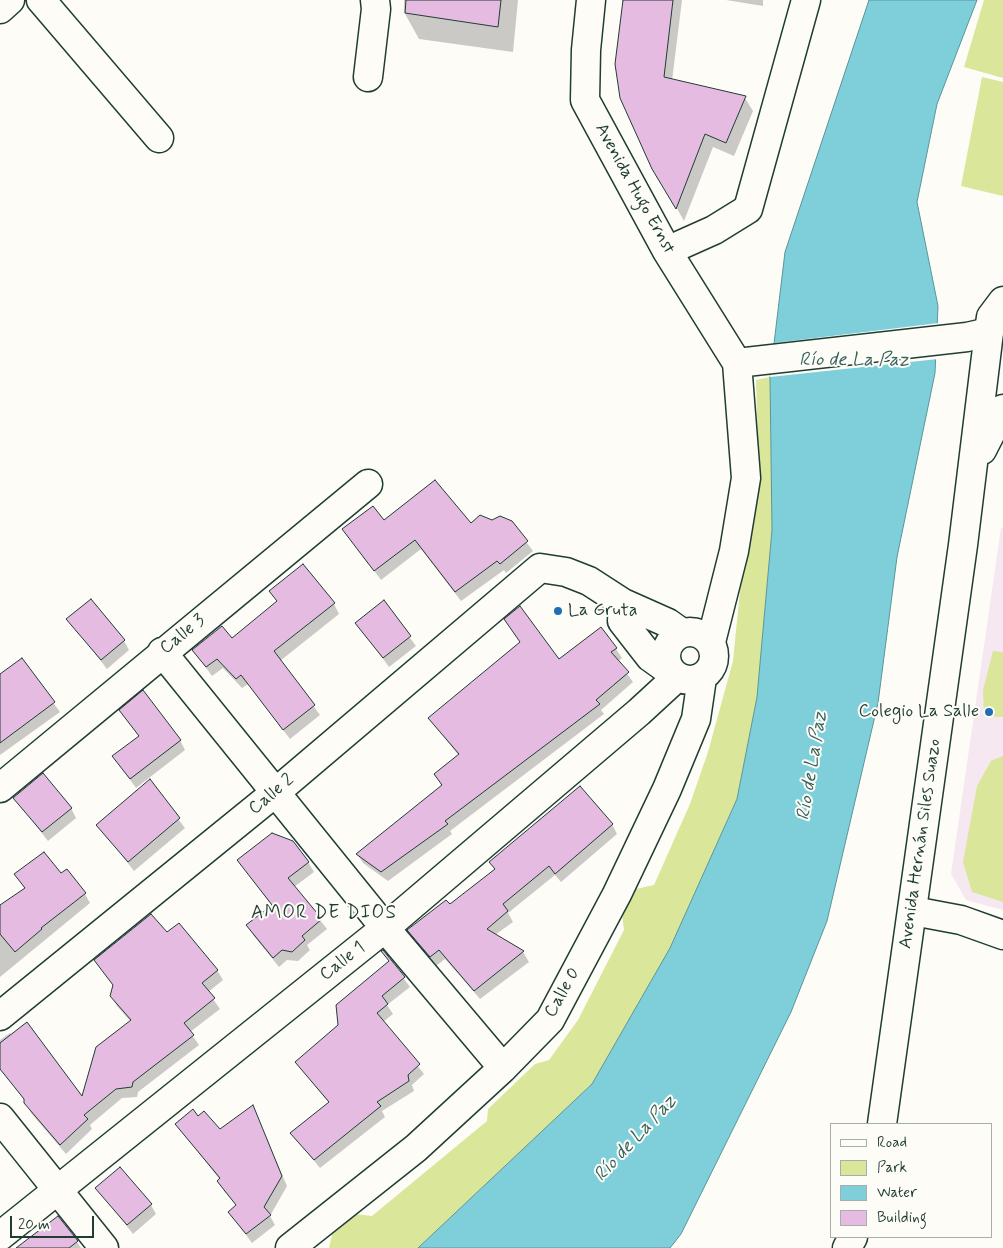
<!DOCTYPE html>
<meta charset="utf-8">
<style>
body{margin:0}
#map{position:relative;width:1003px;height:1248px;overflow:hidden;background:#fdfcf7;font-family:Mynerve,sans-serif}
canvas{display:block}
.legend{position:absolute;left:830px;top:1123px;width:162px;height:115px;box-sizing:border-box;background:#fdfcf7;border:1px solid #a4b0a9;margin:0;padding:6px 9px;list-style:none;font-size:15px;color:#1f3d34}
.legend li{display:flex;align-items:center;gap:10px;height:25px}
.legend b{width:25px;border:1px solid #a4b0a9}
.scale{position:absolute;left:10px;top:1216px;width:84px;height:22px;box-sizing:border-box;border:2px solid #1f3d34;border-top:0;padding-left:6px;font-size:15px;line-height:18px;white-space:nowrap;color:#1f3d34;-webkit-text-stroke:4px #fdfcf7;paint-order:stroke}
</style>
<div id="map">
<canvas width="1003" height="1248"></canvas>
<ul class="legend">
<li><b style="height:6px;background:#fdfcf7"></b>Road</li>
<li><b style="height:14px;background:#dae699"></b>Park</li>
<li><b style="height:14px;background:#7fcfdb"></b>Water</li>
<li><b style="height:14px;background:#e6bbe1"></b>Building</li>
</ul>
<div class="scale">20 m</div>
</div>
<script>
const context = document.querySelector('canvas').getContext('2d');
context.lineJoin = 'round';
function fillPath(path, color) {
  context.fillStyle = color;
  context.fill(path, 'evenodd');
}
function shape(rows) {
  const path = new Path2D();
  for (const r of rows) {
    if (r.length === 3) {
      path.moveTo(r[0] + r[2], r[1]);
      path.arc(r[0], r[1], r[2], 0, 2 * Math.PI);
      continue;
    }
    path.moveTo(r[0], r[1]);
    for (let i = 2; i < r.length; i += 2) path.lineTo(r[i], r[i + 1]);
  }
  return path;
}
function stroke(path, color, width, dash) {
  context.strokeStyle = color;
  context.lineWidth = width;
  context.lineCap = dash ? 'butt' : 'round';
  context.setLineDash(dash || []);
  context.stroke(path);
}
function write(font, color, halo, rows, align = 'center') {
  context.font = font + ' Mynerve,sans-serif';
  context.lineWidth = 4;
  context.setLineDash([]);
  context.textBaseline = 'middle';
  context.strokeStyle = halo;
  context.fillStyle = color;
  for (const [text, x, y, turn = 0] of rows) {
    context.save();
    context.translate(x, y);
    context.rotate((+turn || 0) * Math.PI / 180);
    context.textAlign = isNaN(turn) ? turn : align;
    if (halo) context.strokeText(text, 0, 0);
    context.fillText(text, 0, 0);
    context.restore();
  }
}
fillPath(shape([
 [1001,528,1003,528,1003,910,966,900,951,874]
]), '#f6e8f0');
fillPath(shape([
 [984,0,1003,0,1003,78,964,67],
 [982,77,1003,82,1003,196,961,186],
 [770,377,772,530,757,697,737,799,670,948,592,1084,418,1248,329,1248,333,1231,354,1214,372,1216,487,1121,488,1109,535,1064,549,1060,578,1020,624,930,622,914,636,889,654,885,690,804,708,752,733,661,746,530,759,489,756,380],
 [993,651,1003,652,1003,717,984,716,983,690],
 [1003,756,1003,902,972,892,963,862,977,786,991,761]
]), '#dae699');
const water = shape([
 [869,0,977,0,937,104,917,202,938,306,935,373,897,557,878,703,827,921,791,1012,681,1234,670,1248,418,1248,592,1084,670,948,737,799,757,697,772,530,770,377,785,252,869,0]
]);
fillPath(water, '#7fcfdb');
stroke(water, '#599598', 1);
fillPath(shape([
 [939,323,938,359,770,377,774,343]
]), '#fdfcf7');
fillPath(shape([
 [404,0,518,0,513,52,419,39,404,12],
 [624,0,682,0,672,81,745,98,753,111,734,156,713,147,684,221,654,168],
 [726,0,763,0,763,6],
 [384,522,470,525,511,522,533,551,506,573,504,570,461,601,421,549,381,580,344,530],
 [271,591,334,604,339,614,280,661,320,715,290,739,248,684,242,688,223,668,212,676,194,651,232,639,278,603],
 [384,602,416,646,389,667,357,623],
 [68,619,124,641,129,650,107,669],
 [601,629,616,649,622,658,618,661,633,682,601,710,604,714,450,831,452,834,388,881,363,863,357,854,442,786,435,774,459,756,429,718,559,661],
 [22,660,60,712,0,755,0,673,1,675],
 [121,710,180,740,185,750,136,788,120,766,139,737],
 [149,781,185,828,134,871,98,825],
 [15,799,71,808,76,818,48,841],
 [612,824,617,834,561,882,555,875,508,913,513,922,495,935,523,952,529,962,480,999,445,959,436,966,409,930,450,906,495,870,490,862],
 [238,860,308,862,314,872,294,887,327,929,307,945,310,950,298,961,287,960,279,967,253,935,248,925,273,907],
 [16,875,60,875,85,894,90,903,0,977,0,907,25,889],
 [167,933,217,970,223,980,208,992,220,1009,190,1032,199,1045,138,1092,137,1097,122,1098,90,1125,92,1129,66,1154,31,1113,26,1101,0,1067,0,1040,10,1033,83,1099,131,1022,117,1006,111,996,114,987,96,960],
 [383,951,410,987,387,1005,393,1014,383,1022,424,1074,412,1085,414,1091,382,1111,385,1117,320,1168,291,1133,329,1103,296,1062,339,1025,389,962],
 [253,1107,287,1186,270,1216,275,1225,252,1243,229,1212,237,1206,224,1191,219,1181,220,1180,176,1124,198,1118,220,1131],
 [97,1188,151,1205,156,1214,133,1234],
 [77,1242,81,1248,17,1248]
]), '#0003');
const building = shape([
 [406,0,501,0,498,27,405,13,406,0],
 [623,0,673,0,664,77,746,96,726,143,705,134,676,209,652,169,620,98,615,64,623,0],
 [435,480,471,523,480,515,492,520,500,516,512,521,528,541,500,564,497,561,455,592,415,540,374,571,342,529,373,506,384,520,435,480],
 [303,564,335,603,274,651,315,705,283,730,241,675,236,679,217,659,206,667,192,650,222,626,232,638,277,601,269,591,303,564],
 [91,599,125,640,101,660,66,619,91,599],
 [384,600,411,636,383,658,355,623,384,600],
 [520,606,559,659,601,627,617,648,611,652,629,672,596,700,600,704,445,821,448,824,381,872,356,854,442,785,434,774,459,754,428,718,520,642,504,619,520,606],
 [22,658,55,702,0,743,0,674,22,658],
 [143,690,181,740,130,779,112,756,139,736,119,710,143,690],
 [43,773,72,808,42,832,13,798,43,773],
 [150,779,180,818,128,862,96,825,150,779],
 [580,786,613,824,555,874,549,866,503,904,508,911,487,929,524,951,474,991,439,950,430,957,407,930,446,900,450,904,495,869,489,862,580,786],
 [272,833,293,841,309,862,288,878,322,919,302,936,305,940,292,952,282,950,273,958,246,925,272,905,237,860,272,833],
 [44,852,61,873,67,869,86,893,41,928,42,929,15,952,0,934,0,905,25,888,14,874,44,852],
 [151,914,167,932,179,923,218,970,202,983,215,998,184,1023,194,1035,133,1082,132,1087,116,1089,84,1115,88,1119,60,1145,24,1103,24,1099,0,1069,0,1043,27,1022,82,1096,96,1047,131,1020,110,996,113,985,94,960,151,914],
 [383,950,405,977,382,996,388,1004,377,1013,420,1064,408,1075,409,1081,377,1102,381,1106,314,1160,290,1133,329,1102,295,1062,338,1025,336,1005,389,961,381,951,383,950],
 [253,1105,282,1176,264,1207,271,1215,246,1234,228,1212,236,1205,217,1181,220,1178,175,1124,193,1109,198,1116,204,1111,220,1129,253,1105],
 [120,1167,152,1204,127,1225,95,1188,120,1167],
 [58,1216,78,1241,69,1248,16,1248,58,1216]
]);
fillPath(building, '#e6bbe1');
stroke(building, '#1f3d34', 1);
const minor = shape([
 [41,0,159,138],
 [591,0,586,50,585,100,667,251,737,363,746,478,734,551,711,642],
 [0,9,10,0],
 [368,77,376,9,375,0],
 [667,251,714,230,748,209,806,0],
 [737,363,967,337,989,332],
 [623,603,622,621,650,657,671,672],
 [690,656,24],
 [162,652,385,928,503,1068],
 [0,788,368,484],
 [913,911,961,920,1003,935],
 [0,1016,276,792,540,568,566,572,589,581,623,603,668,623,682,633],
 [0,1118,104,1248],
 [0,1236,385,928,639,712,677,677],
 [290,1248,416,1148,503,1068,550,1020,617,894,667,789,696,719,702,678]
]);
const major = shape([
 [982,450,1003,409],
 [882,1124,963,545,989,332,991,317,1003,301],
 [847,1248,853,1237]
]);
stroke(minor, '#1f3d34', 31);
stroke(major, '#1f3d34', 31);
stroke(minor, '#fdfcf7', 28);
stroke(major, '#fdfcf7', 28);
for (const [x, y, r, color] of [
 [558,611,5,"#1f6fb2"],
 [989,712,5,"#1f6fb2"]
]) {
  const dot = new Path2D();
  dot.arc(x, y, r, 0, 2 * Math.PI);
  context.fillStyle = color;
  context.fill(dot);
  stroke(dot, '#fdfcf7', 2);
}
write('18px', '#1f3d34', '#fdfcf7', [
 ["Avenida Hugo Ernst",634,189,61],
 ["Calle 3",183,635,-39],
 ["Calle 2",272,795,-40],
 ["Avenida Hernán Siles Suazo",921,844,-82],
 ["Calle 1",343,962,-38],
 ["Calle 0",563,993,-61]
]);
write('18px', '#1f3d34', '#fdfcf7', [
 ["La Gruta",568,611],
 ["Colegio La Salle",979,712,"right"]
], 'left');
write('italic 19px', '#37625e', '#fdfcf7', [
 ["Río de La Paz",854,361],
 ["Río de La Paz",813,766,-81],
 ["Río de La Paz",636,1139,-47]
]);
context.letterSpacing = '1px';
write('19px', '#1f3d34', '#fdfcf7', [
 ["AMOR DE DIOS",324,914]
]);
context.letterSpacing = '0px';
</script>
